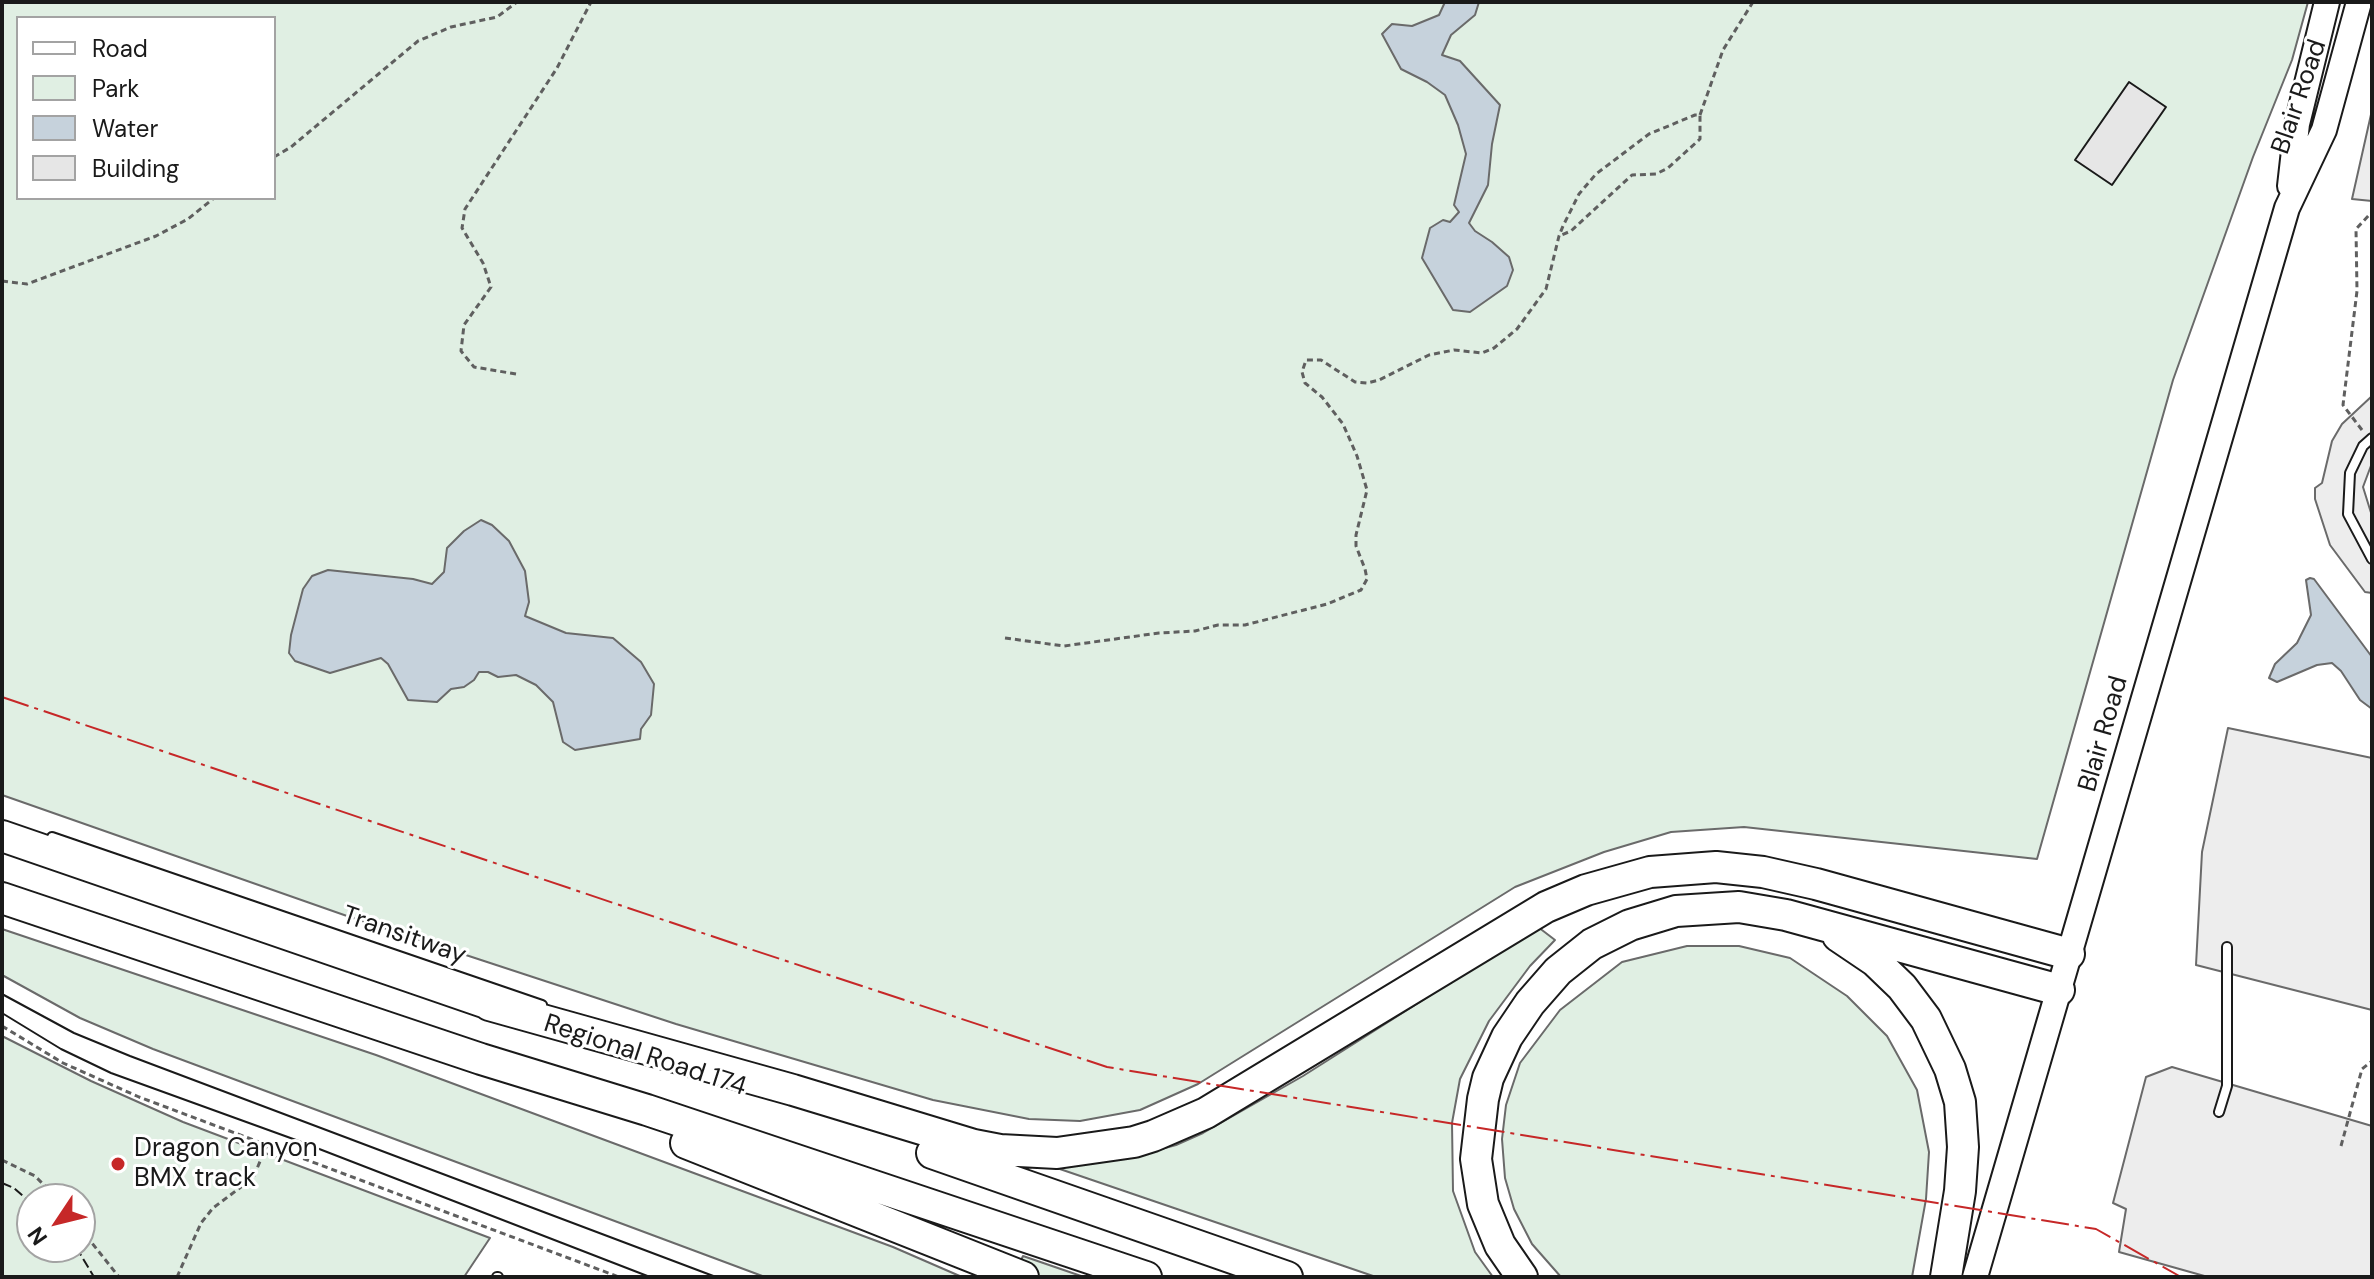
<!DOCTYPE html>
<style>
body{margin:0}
#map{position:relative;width:2374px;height:1279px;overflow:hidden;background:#fff;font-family:"DM Sans",sans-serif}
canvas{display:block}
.frame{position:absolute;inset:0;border:4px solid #1a1a1a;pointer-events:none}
.legend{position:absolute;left:16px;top:16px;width:260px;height:184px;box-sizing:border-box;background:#fff;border:2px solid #a3a3a3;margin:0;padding:10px 14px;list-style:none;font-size:24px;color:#1a1a1a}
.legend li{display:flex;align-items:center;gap:16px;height:40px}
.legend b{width:40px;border:2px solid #a3a3a3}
.north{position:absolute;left:16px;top:1183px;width:80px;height:80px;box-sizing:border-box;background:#fff;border:2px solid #a3a3a3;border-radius:50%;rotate:235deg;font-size:22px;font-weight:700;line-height:32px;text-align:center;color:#1a1a1a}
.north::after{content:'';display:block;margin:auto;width:28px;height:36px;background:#c62828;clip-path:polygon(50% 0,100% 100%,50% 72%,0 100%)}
</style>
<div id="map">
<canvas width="2374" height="1279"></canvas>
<div class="frame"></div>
<ul class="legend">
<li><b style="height:10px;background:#fff"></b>Road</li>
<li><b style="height:22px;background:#e0efe3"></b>Park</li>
<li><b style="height:22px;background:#c6d2dc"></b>Water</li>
<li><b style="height:22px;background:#e6e6e6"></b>Building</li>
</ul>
<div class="north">N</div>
</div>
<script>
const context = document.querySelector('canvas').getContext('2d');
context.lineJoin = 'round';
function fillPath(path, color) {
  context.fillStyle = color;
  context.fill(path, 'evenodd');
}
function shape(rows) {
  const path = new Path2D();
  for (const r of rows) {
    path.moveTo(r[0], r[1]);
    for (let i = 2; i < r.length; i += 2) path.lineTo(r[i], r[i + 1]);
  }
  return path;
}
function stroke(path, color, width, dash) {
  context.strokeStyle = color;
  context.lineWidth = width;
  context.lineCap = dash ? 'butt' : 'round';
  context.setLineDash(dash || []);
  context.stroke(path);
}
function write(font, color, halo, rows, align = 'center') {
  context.font = font + ' "DM Sans",sans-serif';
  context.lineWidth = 6;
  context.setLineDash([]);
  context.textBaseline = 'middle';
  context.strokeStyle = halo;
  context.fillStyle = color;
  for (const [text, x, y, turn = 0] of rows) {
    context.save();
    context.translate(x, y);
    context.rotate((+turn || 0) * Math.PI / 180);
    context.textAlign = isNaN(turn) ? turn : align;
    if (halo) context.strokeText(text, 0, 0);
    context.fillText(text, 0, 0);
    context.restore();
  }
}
const green = shape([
 [2,2,2308,2,2292,60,2253,157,2173,380,2037,859,1744,827,1671,832,1604,852,1515,887,1198,1084,1140,1110,1080,1121,1029,1119,933,1100,676,1024,347,916,2,795,2,2],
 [18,18,274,18,274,198,18,198,18,18],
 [1538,927,1555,940,1530,966,1489,1021,1460,1079,1452,1123,1453,1191,1475,1252,1493,1277,1376,1277,1054,1167,1143,1154,1176,1145,1203,1133,1303,1076,1538,927],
 [2,929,376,1055,893,1247,962,1277,765,1277,153,1049,80,1018,2,975,2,929],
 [1687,946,1739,946,1790,958,1847,996,1887,1036,1917,1090,1929,1152,1926,1199,1912,1277,1561,1277,1532,1244,1514,1209,1505,1178,1502,1139,1506,1105,1520,1063,1560,1010,1622,962,1687,946],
 [2,1036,91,1081,183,1122,490,1238,464,1277,2,1277,2,1036],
 [32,1199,80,1199,80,1247,32,1247,32,1199],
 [1023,1256,1084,1277,1041,1277,1018,1267,1023,1256]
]);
fillPath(green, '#e0efe3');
stroke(green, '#6a6a6a', 2);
const parking = shape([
 [2372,110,2372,201,2352,199,2372,110],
 [2372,396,2372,463,2363,487,2372,516,2372,593,2365,592,2330,545,2315,499,2315,488,2322,483,2332,441,2342,424,2372,396],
 [2228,728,2372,758,2372,1010,2196,965,2202,852,2228,728],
 [2172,1067,2372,1126,2372,1277,2208,1277,2119,1252,2126,1209,2113,1203,2146,1077,2172,1067]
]);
fillPath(parking, '#ededed');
stroke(parking, '#6a6a6a', 2);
const water = shape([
 [1445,2,1479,2,1475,15,1451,35,1442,55,1460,61,1500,105,1492,144,1488,185,1469,223,1475,231,1492,242,1509,257,1513,270,1507,286,1470,312,1453,310,1422,258,1430,228,1443,220,1450,222,1459,212,1454,205,1466,154,1458,125,1445,95,1427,82,1401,69,1382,34,1392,24,1412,26,1439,15,1445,2],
 [481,520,492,525,509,541,525,571,529,602,525,616,566,633,613,638,641,662,654,684,651,715,641,729,640,739,575,750,563,742,553,702,536,685,516,675,498,677,488,672,479,672,474,680,464,687,451,689,437,702,408,700,388,664,381,658,330,673,295,661,289,653,291,635,303,589,312,576,328,570,413,579,432,584,444,572,447,548,464,531,481,520],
 [2310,578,2314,579,2372,657,2372,709,2360,700,2341,671,2332,663,2317,665,2277,682,2269,678,2275,664,2297,643,2311,615,2306,580,2310,578]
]);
fillPath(water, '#c6d2dc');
stroke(water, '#6a6a6a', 2);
const building = shape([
 [2129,82,2166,107,2112,185,2075,160,2129,82]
]);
fillPath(building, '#e6e6e6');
stroke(building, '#1a1a1a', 2);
const service = shape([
 [2372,438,2363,446,2350,473,2348,514,2372,559],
 [52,837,542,1005],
 [2219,1112,2227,1086,2227,947],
 [497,1277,498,1277]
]);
const secondary = shape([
 [2290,186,2297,124,2327,2],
 [1975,1277,2287,208,2324,130,2359,2]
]);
const motorway = shape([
 [2,836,507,1010],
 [2,898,481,1059,647,1110,1146,1277],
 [1838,936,1875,961,1902,987,1926,1019,1950,1069,1960,1102,1963,1147,1960,1191,1946,1277],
 [489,1005,793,1090,974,1145,1000,1150,1057,1153,1134,1142,1153,1136,1206,1113,1546,907,1586,890,1650,872,1716,867,1763,872,1816,884,2069,954],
 [686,1143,1023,1277],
 [932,1153,1287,1277],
 [1522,1277,1500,1245,1483,1204,1476,1159,1483,1099,1488,1078,1507,1037,1530,1003,1558,971,1592,944,1630,925,1676,911,1739,907,1786,915,2059,990]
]);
stroke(service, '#1a1a1a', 12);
stroke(secondary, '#1a1a1a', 28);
stroke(motorway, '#1a1a1a', 34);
stroke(shape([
 [1700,115,1723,50,1753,2],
 [274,157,291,147,418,41,451,27,497,17,517,2],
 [2,281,27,284,156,236,188,219,214,198],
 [516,374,474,367,461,351,464,325,491,287,483,263,462,228,465,209,557,68,591,2],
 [2362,430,2343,405,2357,291,2356,229,2372,212],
 [1005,638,1064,646,1159,633,1195,631,1218,625,1245,625,1327,604,1361,590,1367,579,1365,569,1356,546,1356,535,1367,490,1357,456,1343,424,1322,397,1305,383,1302,372,1306,360,1321,360,1355,382,1367,383,1379,380,1429,355,1454,350,1482,353,1494,348,1517,329,1546,289,1559,236,1563,226,1579,194,1596,174,1649,134,1695,115,1700,115,1700,139,1668,168,1656,174,1632,175,1571,231,1559,236],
 [2,1026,63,1063,139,1097,619,1277],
 [2341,1146,2362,1069,2372,1061],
 [2,1160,35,1176,58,1199],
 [80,1228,119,1277],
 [177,1277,201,1223,213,1208,253,1178,267,1145]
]), '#5f5f5f', 3, [6, 4]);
stroke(service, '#fff', 8);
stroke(secondary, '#fff', 24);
stroke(motorway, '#fff', 30);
stroke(shape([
 [2,994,74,1033,130,1056,716,1277],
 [2,1013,61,1049,111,1073,296,1140,650,1277]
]), '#1a1a1a', 2);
stroke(shape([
 [2,1183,14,1188,32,1204],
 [76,1247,94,1277]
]), '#1a1a1a', 2, [10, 4]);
stroke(shape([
 [2,697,747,948,1107,1067,2096,1229,2181,1277]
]), '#c62828', 2, [28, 6, 4, 6]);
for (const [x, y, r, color] of [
 [118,1164,8,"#c62828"]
]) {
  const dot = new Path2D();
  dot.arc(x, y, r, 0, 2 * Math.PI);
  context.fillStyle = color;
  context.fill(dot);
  stroke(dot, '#fff', 3);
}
write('26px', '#1a1a1a', '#fff', [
 ["Blair Road",2300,97,-71],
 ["Blair Road",2104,734,-74],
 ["Transitway",404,936,19],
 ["Regional Road 174",645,1056,18]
]);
write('26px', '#1a1a1a', '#fff', [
 ["Dragon Canyon",134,1149],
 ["BMX track",134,1179]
], 'left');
</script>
